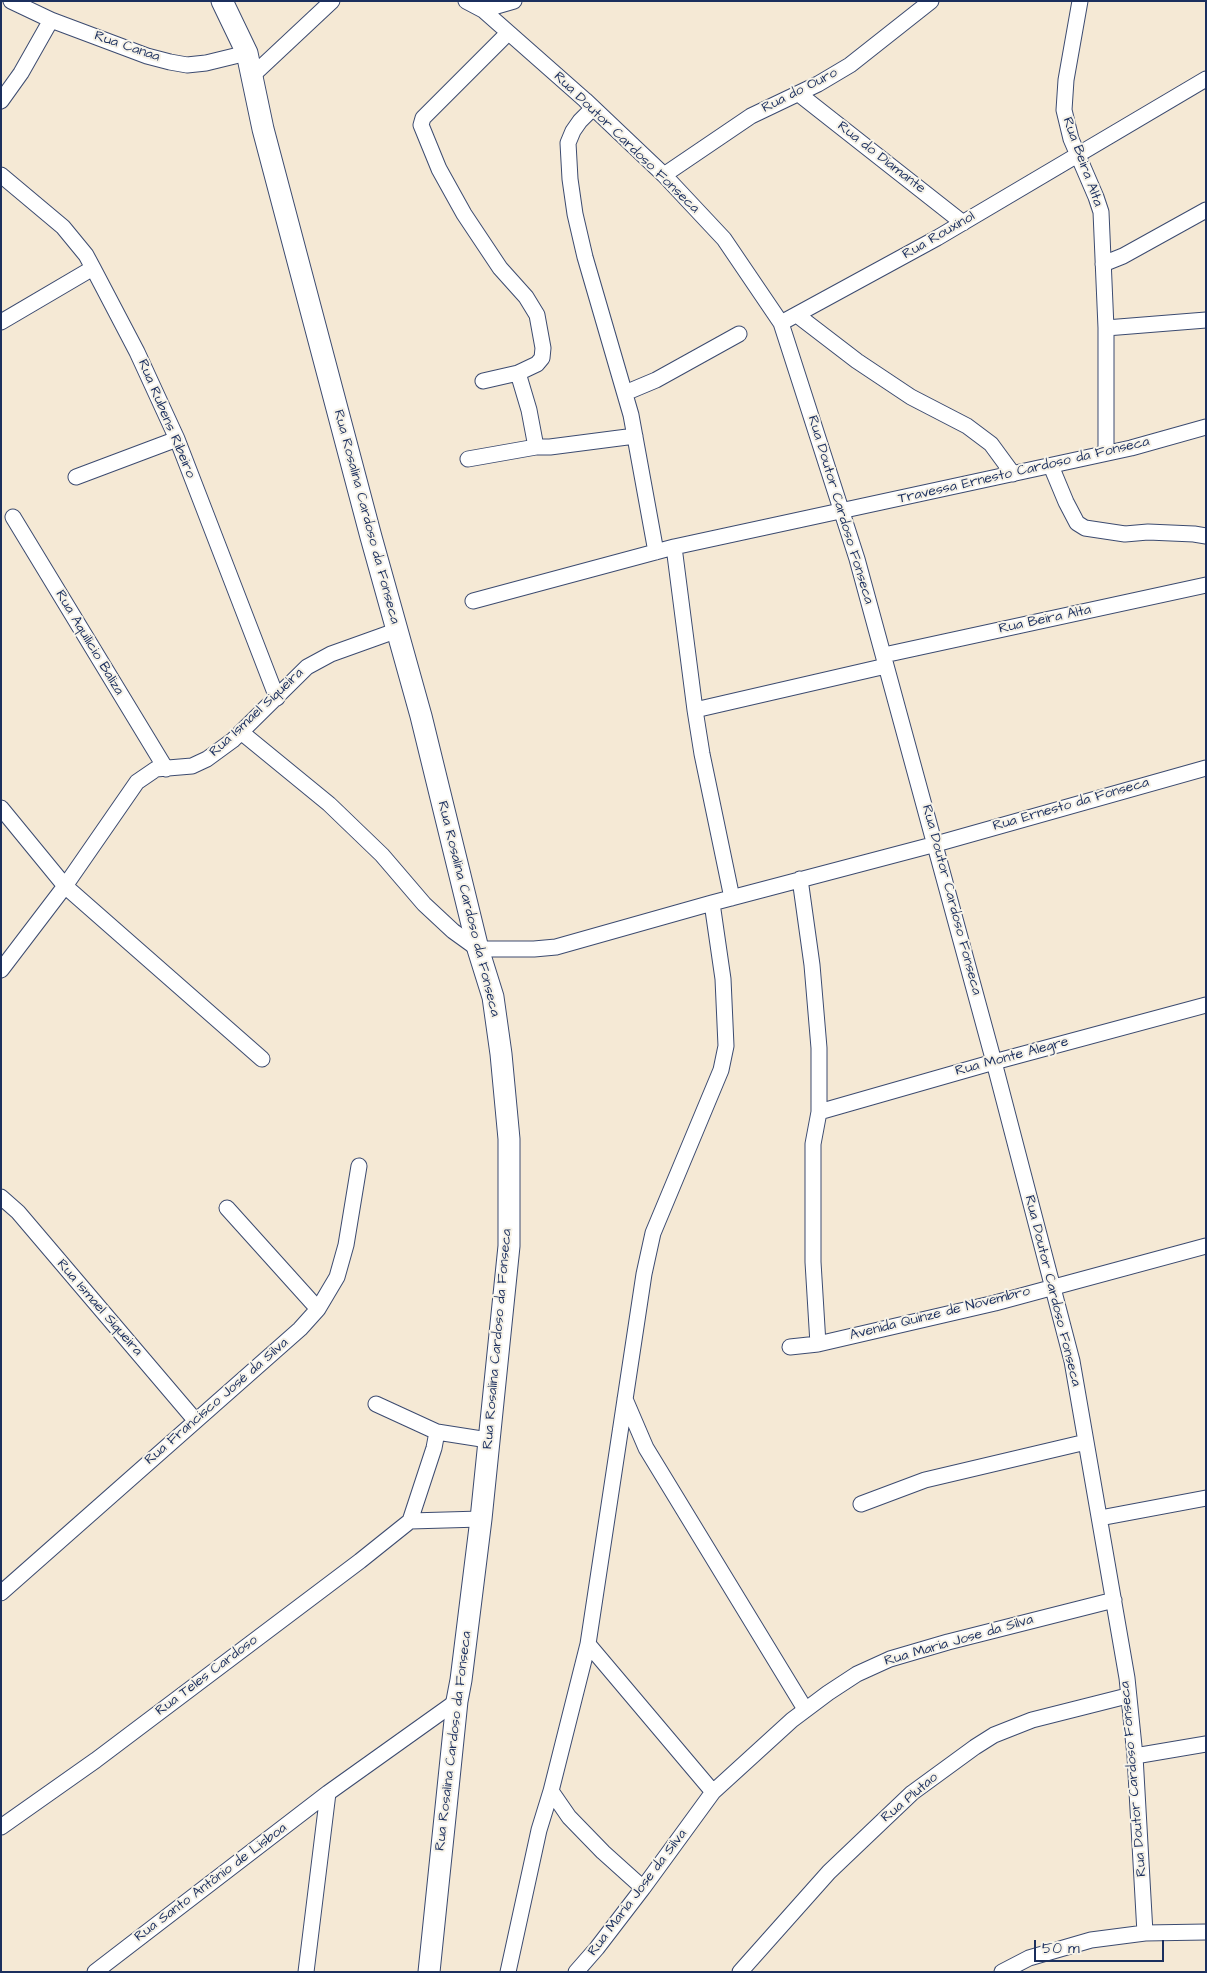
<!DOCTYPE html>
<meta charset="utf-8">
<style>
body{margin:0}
#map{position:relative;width:1207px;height:1973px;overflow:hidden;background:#f5e9d5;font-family:"Architects Daughter",sans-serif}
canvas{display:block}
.frame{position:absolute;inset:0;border:2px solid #1b2f5e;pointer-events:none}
.scale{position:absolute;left:1034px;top:1940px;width:130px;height:22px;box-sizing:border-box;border:2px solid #1b2f5e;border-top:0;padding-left:6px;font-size:15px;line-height:18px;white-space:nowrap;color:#1b2f5e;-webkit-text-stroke:4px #f7f3e8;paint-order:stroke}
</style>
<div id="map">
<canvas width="1207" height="1973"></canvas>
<div class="frame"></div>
<div class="scale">50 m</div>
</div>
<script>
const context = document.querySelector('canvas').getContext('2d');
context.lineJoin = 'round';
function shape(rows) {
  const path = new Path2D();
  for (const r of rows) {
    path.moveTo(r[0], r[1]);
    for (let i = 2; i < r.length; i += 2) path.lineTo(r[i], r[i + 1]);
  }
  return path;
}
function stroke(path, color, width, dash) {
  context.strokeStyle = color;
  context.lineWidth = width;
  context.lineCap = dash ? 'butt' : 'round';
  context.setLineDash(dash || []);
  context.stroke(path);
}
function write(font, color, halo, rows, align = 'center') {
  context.font = font + ' "Architects Daughter",sans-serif';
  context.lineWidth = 4;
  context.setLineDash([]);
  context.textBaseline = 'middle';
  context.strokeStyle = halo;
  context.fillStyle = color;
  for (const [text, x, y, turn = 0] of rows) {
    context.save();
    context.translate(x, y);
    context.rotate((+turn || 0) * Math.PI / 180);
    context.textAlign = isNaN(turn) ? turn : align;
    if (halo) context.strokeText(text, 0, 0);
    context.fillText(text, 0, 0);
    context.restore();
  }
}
const street = shape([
 [11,1,51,20,147,56,170,62,187,65,206,63,247,53],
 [466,1,483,10,585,100,664,175,724,239,781,323,857,559,994,1062,1072,1361,1127,1678,1135,1756,1145,1933],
 [1080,1,1066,80,1064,110,1071,139,1096,197,1101,212,1106,328,1106,453],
 [483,10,514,1],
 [253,75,332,1],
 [799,94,963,223],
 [1,101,21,73,51,20],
 [593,108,580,121,573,131,568,143,570,179,575,214,585,257,631,415,656,552],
 [1,175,63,227,86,255,93,268,137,352,177,439,277,698],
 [664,175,751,116,818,84,850,65,931,1],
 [1103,264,1123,256,1206,210],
 [797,315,857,361,911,397,967,426,991,444,1013,474],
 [1,322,93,268],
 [781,323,937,238,1206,79],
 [1106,328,1206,320],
 [518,373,529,410,536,447],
 [483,381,518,373,537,364,542,358,543,348,537,315,526,297,500,268,464,214,439,169,421,125,423,118,508,33],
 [625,393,656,380,739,334],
 [468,459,536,447,550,447,635,436],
 [1051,466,1066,502,1077,523,1085,528,1125,534,1148,532,1194,534,1206,536],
 [76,477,177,439],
 [13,517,166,769],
 [674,547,695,710,702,754,732,898],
 [473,601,674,547,1131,448,1206,427],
 [884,655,1206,585],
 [695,710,886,666],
 [241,732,329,804,382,855,424,904,453,931,478,949,534,949,556,947,712,903,936,844,1206,768],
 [1,808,65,886,262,1059],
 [800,879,812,965,819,1048,819,1112,813,1144,813,1262,818,1344],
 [1,970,65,886,137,782,156,769,192,766,207,759,233,740,307,667,331,654,398,630],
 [819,1112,994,1062,1206,1005],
 [1,1197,18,1212,195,1420],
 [227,1208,318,1309],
 [790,1347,818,1344,995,1303,1206,1246],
 [625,1399,646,1448,805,1709],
 [376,1404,437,1432,488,1440],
 [437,1432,434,1448,410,1521,481,1519],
 [861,1504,925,1480,1086,1442],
 [1100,1518,1206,1498],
 [1,1593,300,1329,318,1309,337,1277,346,1245,359,1166],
 [588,1644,713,1792],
 [1135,1756,1206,1744],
 [1,1827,96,1760,360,1561,410,1521],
 [643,1888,603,1852,569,1817,551,1791,588,1644,644,1274,653,1233,721,1070,726,1046,723,979,712,903],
 [95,1972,328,1793,457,1701],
 [306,1972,328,1793],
 [508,1972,539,1830,551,1791],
 [576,1972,597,1948,643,1888,713,1792,792,1720,828,1693,857,1674,890,1659,948,1642,1114,1600],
 [740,1972,829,1872,871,1832,912,1793,975,1747,994,1735,1032,1720,1127,1696],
 [1002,1972,1029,1958,1091,1940,1145,1933,1206,1932]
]);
const secondary = shape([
 [222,1,247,53,263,129,371,537,421,716,478,949,493,997,501,1054,509,1139,509,1246,481,1519,461,1680,457,1701,429,1972]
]);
stroke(street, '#3c4b70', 17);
stroke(secondary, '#3c4b70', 23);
stroke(street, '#fff', 15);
stroke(secondary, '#fff', 21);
write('14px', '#1b2f5e', '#f7f3e8', [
 ["Rua Canaa",127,47,19],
 ["Rua do Ouro",800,91,-27],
 ["Rua Doutor Cardoso Fonseca",626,143,44],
 ["Rua do Diamante",881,158,38],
 ["Rua Beira Alta",1082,162,70],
 ["Rua Rouxinol",939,236,-30],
 ["Rua Rubens Ribeiro",166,419,67],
 ["Travessa Ernesto Cardoso da Fonseca",1024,471,-13],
 ["Rua Doutor Cardoso Fonseca",840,510,73],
 ["Rua Rosalina Cardoso da Fonseca",366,517,75],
 ["Rua Beira Alta",1045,620,-12],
 ["Rua Aquilicio Baliza",89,643,59],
 ["Rua Ismael Siqueira",257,713,-43],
 ["Rua Ernesto da Fonseca",1071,805,-16],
 ["Rua Doutor Cardoso Fonseca",951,900,75],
 ["Rua Rosalina Cardoso da Fonseca",468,909,76],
 ["Rua Monte Alegre",1012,1057,-15],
 ["Rua Doutor Cardoso Fonseca",1052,1291,76],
 ["Rua Ismael Siqueira",99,1308,49],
 ["Avenida Quinze de Novembro",940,1314,-14],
 ["Rua Rosalina Cardoso da Fonseca",498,1339,-85],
 ["Rua Francisco José da Silva",217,1402,-41],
 ["Rua Maria Jose da Silva",959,1641,-16],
 ["Rua Teles Cardoso",207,1676,-37],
 ["Rua Rosalina Cardoso da Fonseca",454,1741,-83],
 ["Rua Doutor Cardoso Fonseca",1134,1779,-95],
 ["Rua Plutao",910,1798,-40],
 ["Rua Santo Antônio de Lisboa",211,1883,-37],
 ["Rua Maria Jose da Silva",638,1893,-53]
]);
</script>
